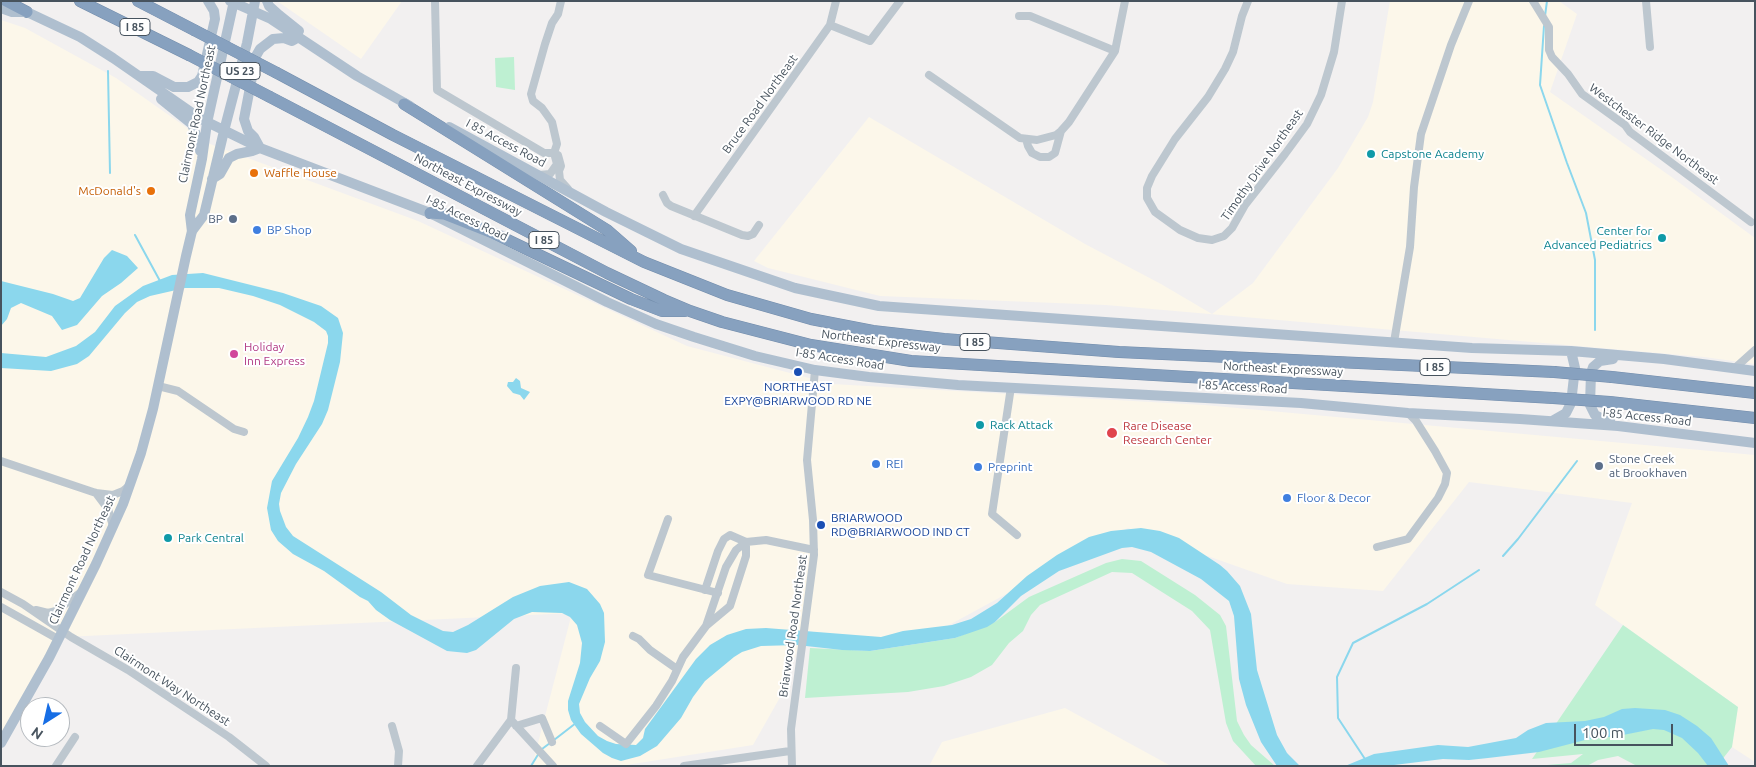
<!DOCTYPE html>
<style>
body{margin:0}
#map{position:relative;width:1756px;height:767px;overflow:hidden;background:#f2f0f0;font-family:Ubuntu,sans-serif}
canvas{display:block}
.frame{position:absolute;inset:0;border:2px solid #47535e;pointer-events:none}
.north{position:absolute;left:20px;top:697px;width:50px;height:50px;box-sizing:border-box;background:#fff;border:1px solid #b5babf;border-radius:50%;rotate:215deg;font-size:14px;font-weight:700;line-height:20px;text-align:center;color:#47535e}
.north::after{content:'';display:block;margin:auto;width:18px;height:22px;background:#176ee5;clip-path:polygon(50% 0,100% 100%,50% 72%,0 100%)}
.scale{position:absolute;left:1574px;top:724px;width:99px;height:22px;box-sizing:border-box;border:2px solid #47535e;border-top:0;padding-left:6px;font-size:15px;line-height:18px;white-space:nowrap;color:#47535e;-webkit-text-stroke:4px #fff;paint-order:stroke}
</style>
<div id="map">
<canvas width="1756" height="767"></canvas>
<div class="frame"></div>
<div class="north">N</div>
<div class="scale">100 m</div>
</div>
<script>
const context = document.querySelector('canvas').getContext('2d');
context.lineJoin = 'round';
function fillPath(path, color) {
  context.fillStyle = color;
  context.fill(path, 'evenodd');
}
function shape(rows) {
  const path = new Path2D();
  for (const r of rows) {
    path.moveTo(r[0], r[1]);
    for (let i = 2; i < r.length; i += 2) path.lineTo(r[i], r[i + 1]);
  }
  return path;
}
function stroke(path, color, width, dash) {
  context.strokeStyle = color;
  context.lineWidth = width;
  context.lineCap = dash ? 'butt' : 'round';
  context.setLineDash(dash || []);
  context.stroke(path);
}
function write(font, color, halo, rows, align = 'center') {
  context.font = font + ' Ubuntu,sans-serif';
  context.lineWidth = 4;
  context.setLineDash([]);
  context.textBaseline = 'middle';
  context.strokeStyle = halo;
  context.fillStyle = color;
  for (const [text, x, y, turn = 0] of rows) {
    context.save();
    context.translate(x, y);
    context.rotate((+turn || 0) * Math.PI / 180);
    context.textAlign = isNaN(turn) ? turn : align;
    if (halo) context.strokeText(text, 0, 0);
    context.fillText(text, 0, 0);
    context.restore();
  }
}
fillPath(shape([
 [277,1,402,1,361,59],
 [1390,1,1559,1,1577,14,1550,92,1673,178,1755,238,1755,364,1704,357,1106,305,880,296,768,268,754,261,869,117,1085,244,1161,284,1212,314,1253,283,1338,168,1368,117,1373,102],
 [1,20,25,28,116,78,210,144,418,221,687,346,832,384,1204,405,1755,455,1755,762,1732,747,1738,707,1595,605,1632,503,1469,482,1383,591,1287,584,1128,528,903,650,804,630,783,692,753,745,620,766,532,766,572,613,64,637,1,737],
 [1065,708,1171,766,929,766,942,742]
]), '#fcf7ea');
fillPath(shape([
 [514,57,515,90,496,87,495,58],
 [1122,559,1141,561,1195,595,1220,615,1226,626,1237,721,1244,735,1251,745,1275,766,1256,766,1233,741,1226,723,1210,630,1192,611,1132,573,1112,572,1040,605,1031,615,1023,631,1009,643,992,665,971,677,944,686,908,692,805,698,810,648,870,651,955,638,995,622,1029,597,1106,563],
 [1623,625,1738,707,1732,747,1717,766,1637,766,1618,756,1598,760,1587,766,1535,766,1571,763,1583,754,1532,759]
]), '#bef0d2');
fillPath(shape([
 [112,250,127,256,138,268,121,283,102,296,77,325,62,330,52,316,21,303,11,308,7,319,1,326,1,281,53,294,73,301,80,298,104,258],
 [203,273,283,293,321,306,338,318,343,333,340,362,328,410,322,424,296,464,281,493,279,504,280,511,286,527,293,536,381,592,411,615,443,631,453,632,468,625,513,597,540,586,569,582,587,589,600,604,604,613,605,642,600,661,590,678,579,704,580,713,585,722,598,736,607,741,616,744,636,745,643,738,645,729,696,659,710,645,727,635,746,629,766,628,881,637,903,631,952,625,971,619,997,603,1027,576,1057,555,1089,537,1111,531,1141,528,1160,531,1179,538,1220,565,1227,571,1240,586,1251,614,1257,670,1277,735,1287,753,1300,766,1277,766,1261,742,1246,705,1239,679,1234,616,1229,601,1201,579,1151,552,1132,547,1122,548,1059,571,1021,596,995,622,987,627,955,638,870,651,842,650,797,645,761,646,742,652,734,657,705,681,693,697,681,718,657,746,640,756,621,761,612,758,603,753,581,734,571,720,568,710,568,701,580,663,582,643,577,625,570,617,562,613,532,612,514,619,476,650,467,653,447,651,390,620,376,610,368,601,360,597,324,571,293,554,278,541,271,530,267,508,272,481,298,438,308,417,314,401,328,343,328,336,326,331,314,322,280,305,253,296,219,288,185,288,150,296,137,302,125,313,89,356,77,364,51,371,1,368,1,353,46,357,76,346,95,332,115,306,143,286,172,275],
 [516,378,520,381,521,388,530,392,524,400,520,395,513,393,507,386,508,382,513,382],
 [1635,708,1665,710,1680,715,1697,726,1711,738,1729,766,1708,766,1698,753,1682,738,1664,730,1653,729,1613,737,1606,737,1585,740,1539,752,1488,758,1469,760,1443,759,1386,766,1345,766,1374,754,1438,745,1468,747,1516,738,1528,730,1546,723,1585,721,1604,717,1622,709]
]), '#8bd7ed');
stroke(shape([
 [1545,16,1547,1],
 [1544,26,1540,85,1567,163,1586,213,1595,260,1595,330],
 [108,71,110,173],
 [135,235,160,281],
 [1503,556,1518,539,1577,461],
 [554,740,576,723],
 [542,749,550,743],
 [1365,759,1338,718,1337,677,1353,643,1427,604,1479,570],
 [531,766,539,753]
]), '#8bd7ed', 2);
const highway = shape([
 [6,1,27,12],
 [80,1,189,55],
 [138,1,194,30],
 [277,73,393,135,644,262,727,295,811,319,873,331,944,339,1119,352,1554,372],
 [270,97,607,273,664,300,690,311,722,322,811,345,911,361,1553,398],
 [404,104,607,230,631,251],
 [430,213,444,214,495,234,631,299,662,311,685,311],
 [1612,377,1755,393],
 [1610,402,1755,418]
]);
stroke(highway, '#728cab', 12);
stroke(shape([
 [435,1,437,90,544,153,554,153,557,144,552,122,542,108,533,101,531,94,545,44,552,23,558,14,561,1],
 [1248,1,1242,16,1233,52,1225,69,1208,97,1175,139,1152,176,1147,188,1147,198,1155,212,1180,230,1198,238,1212,240,1224,236,1232,228,1245,205,1285,154,1307,124,1321,95,1334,52,1342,1],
 [1533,1,1549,27,1549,50,1552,57,1568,74,1582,94,1625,125,1630,132,1751,222],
 [1646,1,1650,47],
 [1019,16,1030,16,1115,51],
 [830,25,870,41,900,1],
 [929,75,1020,138,1037,140,1056,135,1061,131,1069,122,1115,51,1125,1],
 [1026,139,1028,146,1032,153,1040,157,1049,157,1055,153,1061,131],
 [539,175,550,174,557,164,554,153,558,155,561,166,559,171,560,180,568,189],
 [663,195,667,203,671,206,742,235,748,236,753,234,759,225],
 [694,216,830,25,836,1],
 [1394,342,1410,247,1414,187,1421,134,1451,45,1469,1],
 [1735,368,1755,350],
 [158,386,178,391,234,429,244,432],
 [1011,387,992,514,1017,535],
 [1,461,96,493,113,495,123,491,130,485],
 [96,493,108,509,113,526],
 [668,519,648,575,718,593],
 [1377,547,1408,539,1438,498,1445,484,1447,473,1435,451,1416,421,1408,413],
 [705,590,718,551,724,539,730,535,746,542,746,556,730,606,706,626],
 [1,592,23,604,71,637,128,670,229,737,266,766],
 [1,607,58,639],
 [36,610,48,613,56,611,80,593],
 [633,636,639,639,650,650,677,669],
 [516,668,511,720,553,766],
 [392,726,399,751,398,766],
 [516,726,542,718,552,742],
 [600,726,626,744,656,706,672,681,683,657,706,626,726,567,736,550,746,542,766,540,814,550],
 [56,766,75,737],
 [477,766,511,720],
 [684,766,790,751],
 [792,766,791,729,814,555,813,520,807,460,815,370]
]), '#bdc7cf', 8);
stroke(shape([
 [230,1,271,19,357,76,410,106],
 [267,1,269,6,279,15,299,31],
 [1,8,12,12,27,12,80,37,113,58,201,119,260,148,430,213,607,302,656,324,694,337,755,356,815,370,869,377,958,385,1301,403,1408,413,1520,419,1618,426,1755,443],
 [139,76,153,76,174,87,188,87,198,82,202,76,215,19,214,11,208,1],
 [161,99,192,124,197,138,200,151],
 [449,127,606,212,681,249,795,288,879,306,1472,348,1571,351,1664,359,1755,371],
 [260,148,254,137,248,131,244,119,256,56,260,49,273,39,284,38,292,41,299,37],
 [212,179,220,174,229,158,237,154,252,151,260,148],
 [192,232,190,215,202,159,207,123,234,1],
 [1552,421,1566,413,1571,403,1575,368,1571,351],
 [1611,423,1595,415,1590,405,1591,373,1593,367,1600,361,1613,359],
 [1,743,49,658,96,564,123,504,141,453,153,409,186,256,192,231,204,215,224,131,247,43,255,1]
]), '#afbfcf', 10);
stroke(highway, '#87a1bf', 11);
const highwayBridge = shape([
 [194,30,277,73],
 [189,55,270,97],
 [1554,372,1612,377],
 [1553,398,1610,402]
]);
stroke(highwayBridge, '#728cab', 12, []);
stroke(highwayBridge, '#87a1bf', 11);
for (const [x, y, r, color] of [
 [1371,154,5,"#0f9aa8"],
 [254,173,5,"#e8710a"],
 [151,191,5,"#e8710a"],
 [233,219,5,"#5c6f8a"],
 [257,230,5,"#3f7fe0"],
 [1662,238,5,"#0f9aa8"],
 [234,354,5,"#d1479c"],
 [798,372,5,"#1a4fb4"],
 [980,425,5,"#0f9aa8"],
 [1112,433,6,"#e0444e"],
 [876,464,5,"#3f7fe0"],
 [1599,466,5,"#5c6f8a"],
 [978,467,5,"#3f7fe0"],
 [1287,498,5,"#3f7fe0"],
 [821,525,5,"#1a4fb4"],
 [168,538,5,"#0f9aa8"]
]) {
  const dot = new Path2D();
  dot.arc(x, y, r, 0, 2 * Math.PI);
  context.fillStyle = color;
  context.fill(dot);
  stroke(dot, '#fff', 2);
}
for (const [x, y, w] of [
 [135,27,30],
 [240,71,40],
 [544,240,30],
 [975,342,30],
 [1435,367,30]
]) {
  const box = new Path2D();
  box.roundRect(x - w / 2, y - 8.5, w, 17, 4);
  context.fillStyle = '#fff';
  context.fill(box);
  stroke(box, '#47535e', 1);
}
write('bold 11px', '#47535e', null, [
 ["I 85",135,27],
 ["US 23",240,71],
 ["I 85",544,240],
 ["I 85",975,342],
 ["I 85",1435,367]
]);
write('12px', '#47535e', '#fff', [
 ["Bruce Road Northeast",760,104,-54],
 ["Clairmont Road Northeast",197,114,-78],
 ["Westchester Ridge Northeast",1654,134,37],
 ["I 85 Access Road",506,143,28],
 ["Timothy Drive Northeast",1262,165,-55],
 ["Northeast Expressway",468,185,28],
 ["I-85 Access Road",467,218,26],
 ["Northeast Expressway",881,341,7],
 ["I-85 Access Road",840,359,9],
 ["Northeast Expressway",1283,369,3],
 ["I-85 Access Road",1243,387,3],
 ["I-85 Access Road",1647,417,6],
 ["Clairmont Road Northeast",82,560,-65],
 ["Briarwood Road Northeast",793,626,-82],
 ["Clairmont Way Northeast",172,686,33]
]);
write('12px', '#0d838f', '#fff', [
 ["Capstone Academy",1381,154],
 ["Center for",1652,231,"right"],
 ["Advanced Pediatrics",1652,245,"right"],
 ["Rack Attack",990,425],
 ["Park Central",178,538]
], 'left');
write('12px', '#c56008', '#fff', [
 ["Waffle House",264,173],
 ["McDonald's",141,191,"right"]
], 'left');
write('12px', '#4e5e75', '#fff', [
 ["BP",223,219],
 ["Stone Creek",1609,459,"left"],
 ["at Brookhaven",1609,473,"left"]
], 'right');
write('12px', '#366cbe', '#fff', [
 ["BP Shop",267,230],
 ["REI",886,464],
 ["Preprint",988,467],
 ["Floor & Decor",1297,498]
], 'left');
write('12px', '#b23c85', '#fff', [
 ["Holiday",244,347],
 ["Inn Express",244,361]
], 'left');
write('12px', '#164399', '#fff', [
 ["NORTHEAST",798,387],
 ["EXPY@BRIARWOOD RD NE",798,401],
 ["BRIARWOOD",831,518,"left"],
 ["RD@BRIARWOOD IND CT",831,532,"left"]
]);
write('12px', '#be3a42', '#fff', [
 ["Rare Disease",1123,426],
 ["Research Center",1123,440]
], 'left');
</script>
